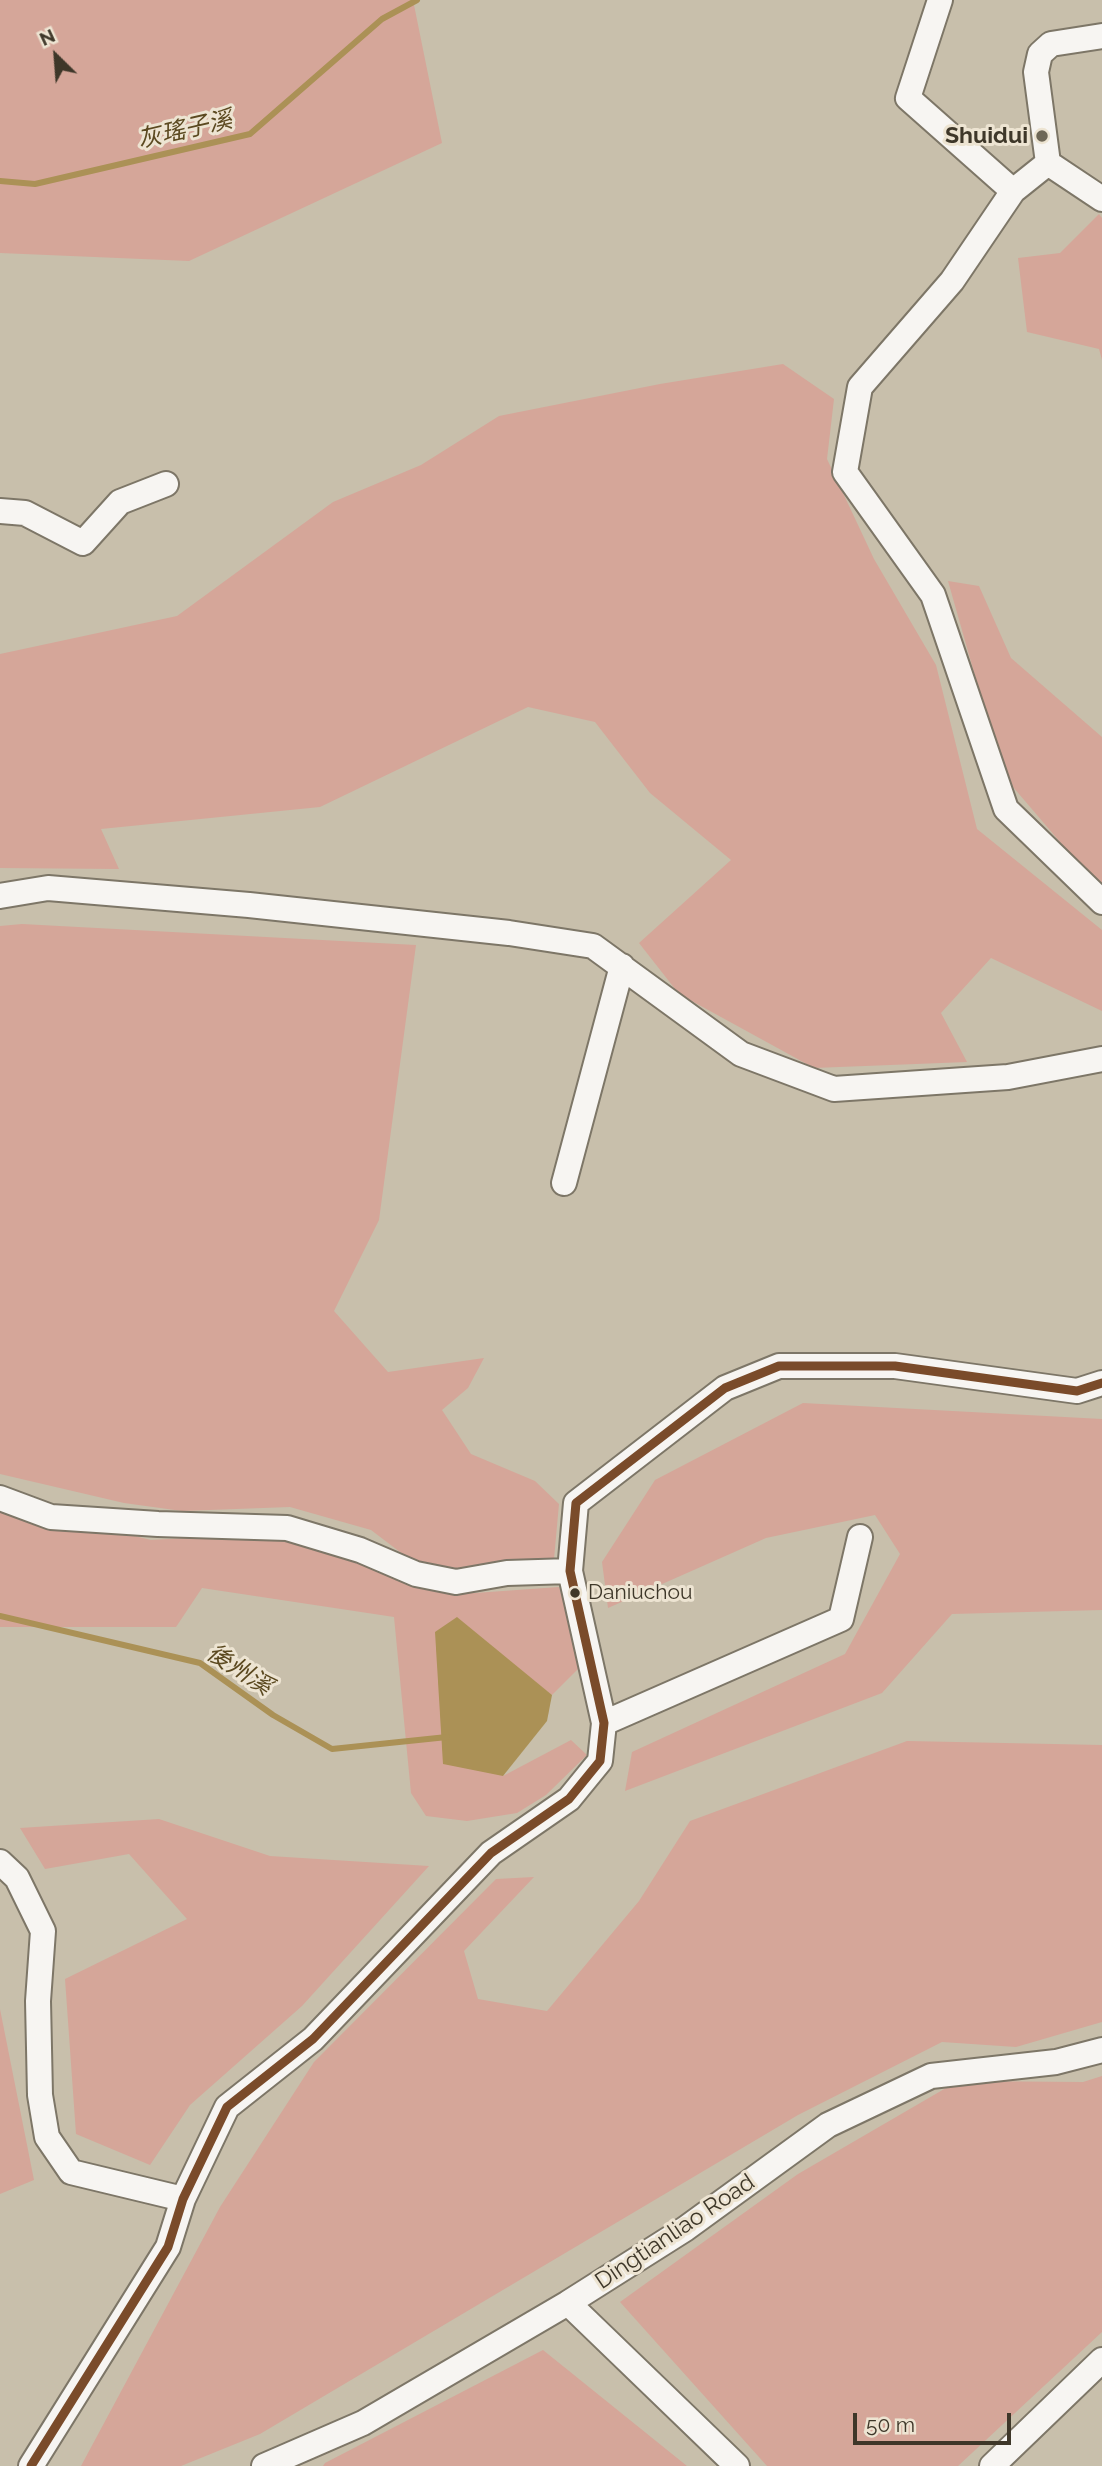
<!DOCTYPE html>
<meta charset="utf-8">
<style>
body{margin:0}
#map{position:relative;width:1102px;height:2466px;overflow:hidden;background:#c8bfab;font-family:Raleway,sans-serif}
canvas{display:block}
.north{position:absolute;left:21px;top:21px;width:70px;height:70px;-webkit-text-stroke:5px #ede4d2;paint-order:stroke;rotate:335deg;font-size:19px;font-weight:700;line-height:28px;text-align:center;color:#3e3729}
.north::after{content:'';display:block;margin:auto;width:24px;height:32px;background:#3e3729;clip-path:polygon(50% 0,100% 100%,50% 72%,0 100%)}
.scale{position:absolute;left:853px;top:2413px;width:158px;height:32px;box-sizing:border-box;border:4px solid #3e3729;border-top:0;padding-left:9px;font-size:21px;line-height:24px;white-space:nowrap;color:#3e3729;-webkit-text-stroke:5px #ede4d2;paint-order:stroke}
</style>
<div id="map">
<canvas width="1102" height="2466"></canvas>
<div class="north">N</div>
<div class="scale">50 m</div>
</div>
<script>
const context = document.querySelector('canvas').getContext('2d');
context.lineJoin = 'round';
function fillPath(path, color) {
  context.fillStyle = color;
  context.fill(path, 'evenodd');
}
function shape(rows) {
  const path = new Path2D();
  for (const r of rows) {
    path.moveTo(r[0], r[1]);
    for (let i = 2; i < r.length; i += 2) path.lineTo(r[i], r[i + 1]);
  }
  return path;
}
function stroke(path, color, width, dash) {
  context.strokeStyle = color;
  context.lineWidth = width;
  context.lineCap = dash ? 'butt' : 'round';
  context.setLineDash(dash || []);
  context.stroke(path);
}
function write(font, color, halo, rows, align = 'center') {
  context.font = font + ' Raleway,"Noto Sans TC",sans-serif';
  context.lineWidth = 6;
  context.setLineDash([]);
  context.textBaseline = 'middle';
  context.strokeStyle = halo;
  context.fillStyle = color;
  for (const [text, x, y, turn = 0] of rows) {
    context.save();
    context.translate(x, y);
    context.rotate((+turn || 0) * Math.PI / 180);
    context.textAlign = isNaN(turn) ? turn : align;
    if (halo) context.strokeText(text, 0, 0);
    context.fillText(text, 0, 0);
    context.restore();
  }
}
fillPath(shape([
 [0,0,413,0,442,143,189,261,0,253],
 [1099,214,1102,218,1102,360,1099,349,1027,332,1018,258,1060,253],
 [783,364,834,399,827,459,874,559,936,665,977,829,1102,930,1102,1011,991,958,941,1013,967,1062,814,1068,679,994,639,943,731,860,650,793,595,722,528,707,320,807,101,829,119,869,0,868,0,654,177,616,333,502,421,465,499,416,660,384],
 [948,581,979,586,1011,658,1102,737,1102,891,1013,787,989,725],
 [22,924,416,945,379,1220,334,1311,388,1372,484,1358,468,1388,442,1410,471,1454,535,1481,559,1504,554,1559,482,1570,425,1571,371,1530,290,1507,182,1511,124,1503,0,1474,0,926],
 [803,1403,1102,1419,1102,1610,952,1614,882,1693,625,1791,632,1752,845,1654,900,1554,875,1515,766,1538,608,1608,602,1562,655,1480],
 [0,1503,151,1540,276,1533,352,1556,413,1583,475,1593,559,1587,582,1665,552,1695,519,1670,503,1776,571,1740,587,1755,546,1795,517,1813,467,1821,426,1816,411,1793,394,1617,202,1588,176,1627,0,1627],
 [907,1741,1102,1745,1102,2022,1016,2047,942,2042,798,2115,260,2434,181,2466,81,2466,220,2207,314,2062,496,1879,534,1877,464,1951,478,1999,547,2011,639,1901,690,1821],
 [159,1819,270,1856,429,1866,302,2006,190,2105,150,2165,76,2134,65,1979,187,1919,129,1854,45,1869,20,1828],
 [0,2009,34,2180,0,2194],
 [1102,2076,1102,2332,958,2466,767,2466,620,2302,798,2174,958,2081,1083,2082],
 [543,2350,687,2466,323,2466,325,2463]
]), '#d5a699');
fillPath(shape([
 [457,1617,552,1695,547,1721,503,1776,443,1764,435,1632]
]), '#ab9156');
stroke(shape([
 [0,181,35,184,250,134,382,19,417,0],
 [0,1616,200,1663,273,1715,332,1749,447,1737]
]), '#ab9156', 6);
const minor = shape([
 [940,0,908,98,1013,191],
 [1102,36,1051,44,1040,54,1036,72,1048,163,1102,199],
 [1048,163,1013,191,952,281,860,387,845,472,933,595,1006,809,1102,902],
 [0,511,25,513,83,543,120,502,166,484],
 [0,896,48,888,249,905,509,933,593,946,741,1054,834,1089,1008,1077,1102,1059],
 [564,1183,622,966],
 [0,1498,51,1517,158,1524,287,1528,360,1550,416,1574,456,1582,507,1573,570,1571],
 [604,1723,841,1619,860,1537],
 [0,1862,17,1878,43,1931,38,2001,40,2095,47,2137,71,2172,183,2199],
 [568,2303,737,2466],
 [31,2466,168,2247,183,2199,227,2107,313,2039,491,1853,569,1799,600,1761,604,1723,570,1571,576,1503,725,1388,779,1366,895,1366,1077,1391,1102,1383],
 [264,2466,363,2423,568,2303,685,2229,828,2125,931,2076,1056,2062,1102,2050],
 [992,2466,1102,2360]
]);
stroke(minor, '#7d7667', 28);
stroke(minor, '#f7f5f2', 24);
stroke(shape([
 [31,2466,168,2247,183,2199,227,2107,313,2039,491,1853,569,1799,600,1761,604,1723,570,1571,576,1503,725,1388,779,1366,895,1366,1077,1391,1102,1383]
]), '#7a4b2a', 9);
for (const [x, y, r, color] of [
 [1042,136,7,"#6e6756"],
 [575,1593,6,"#3e3729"]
]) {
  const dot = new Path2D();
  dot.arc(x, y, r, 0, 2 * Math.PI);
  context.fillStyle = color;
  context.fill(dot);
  stroke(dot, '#ede4d2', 2.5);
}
write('21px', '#3e3729', '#ede4d2', [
 ["Daniuchou",588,1593]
], 'left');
write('bold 23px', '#3e3729', '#ede4d2', [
 ["Shuidui",1028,136]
], 'right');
write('23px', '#3e3729', '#ede4d2', [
 ["Dingtianliao Road",675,2232,-34]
]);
write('italic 24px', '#5b4920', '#ede4d2', [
 ["灰瑤子溪",185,130,-13],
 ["後州溪",239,1670,33]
]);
</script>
